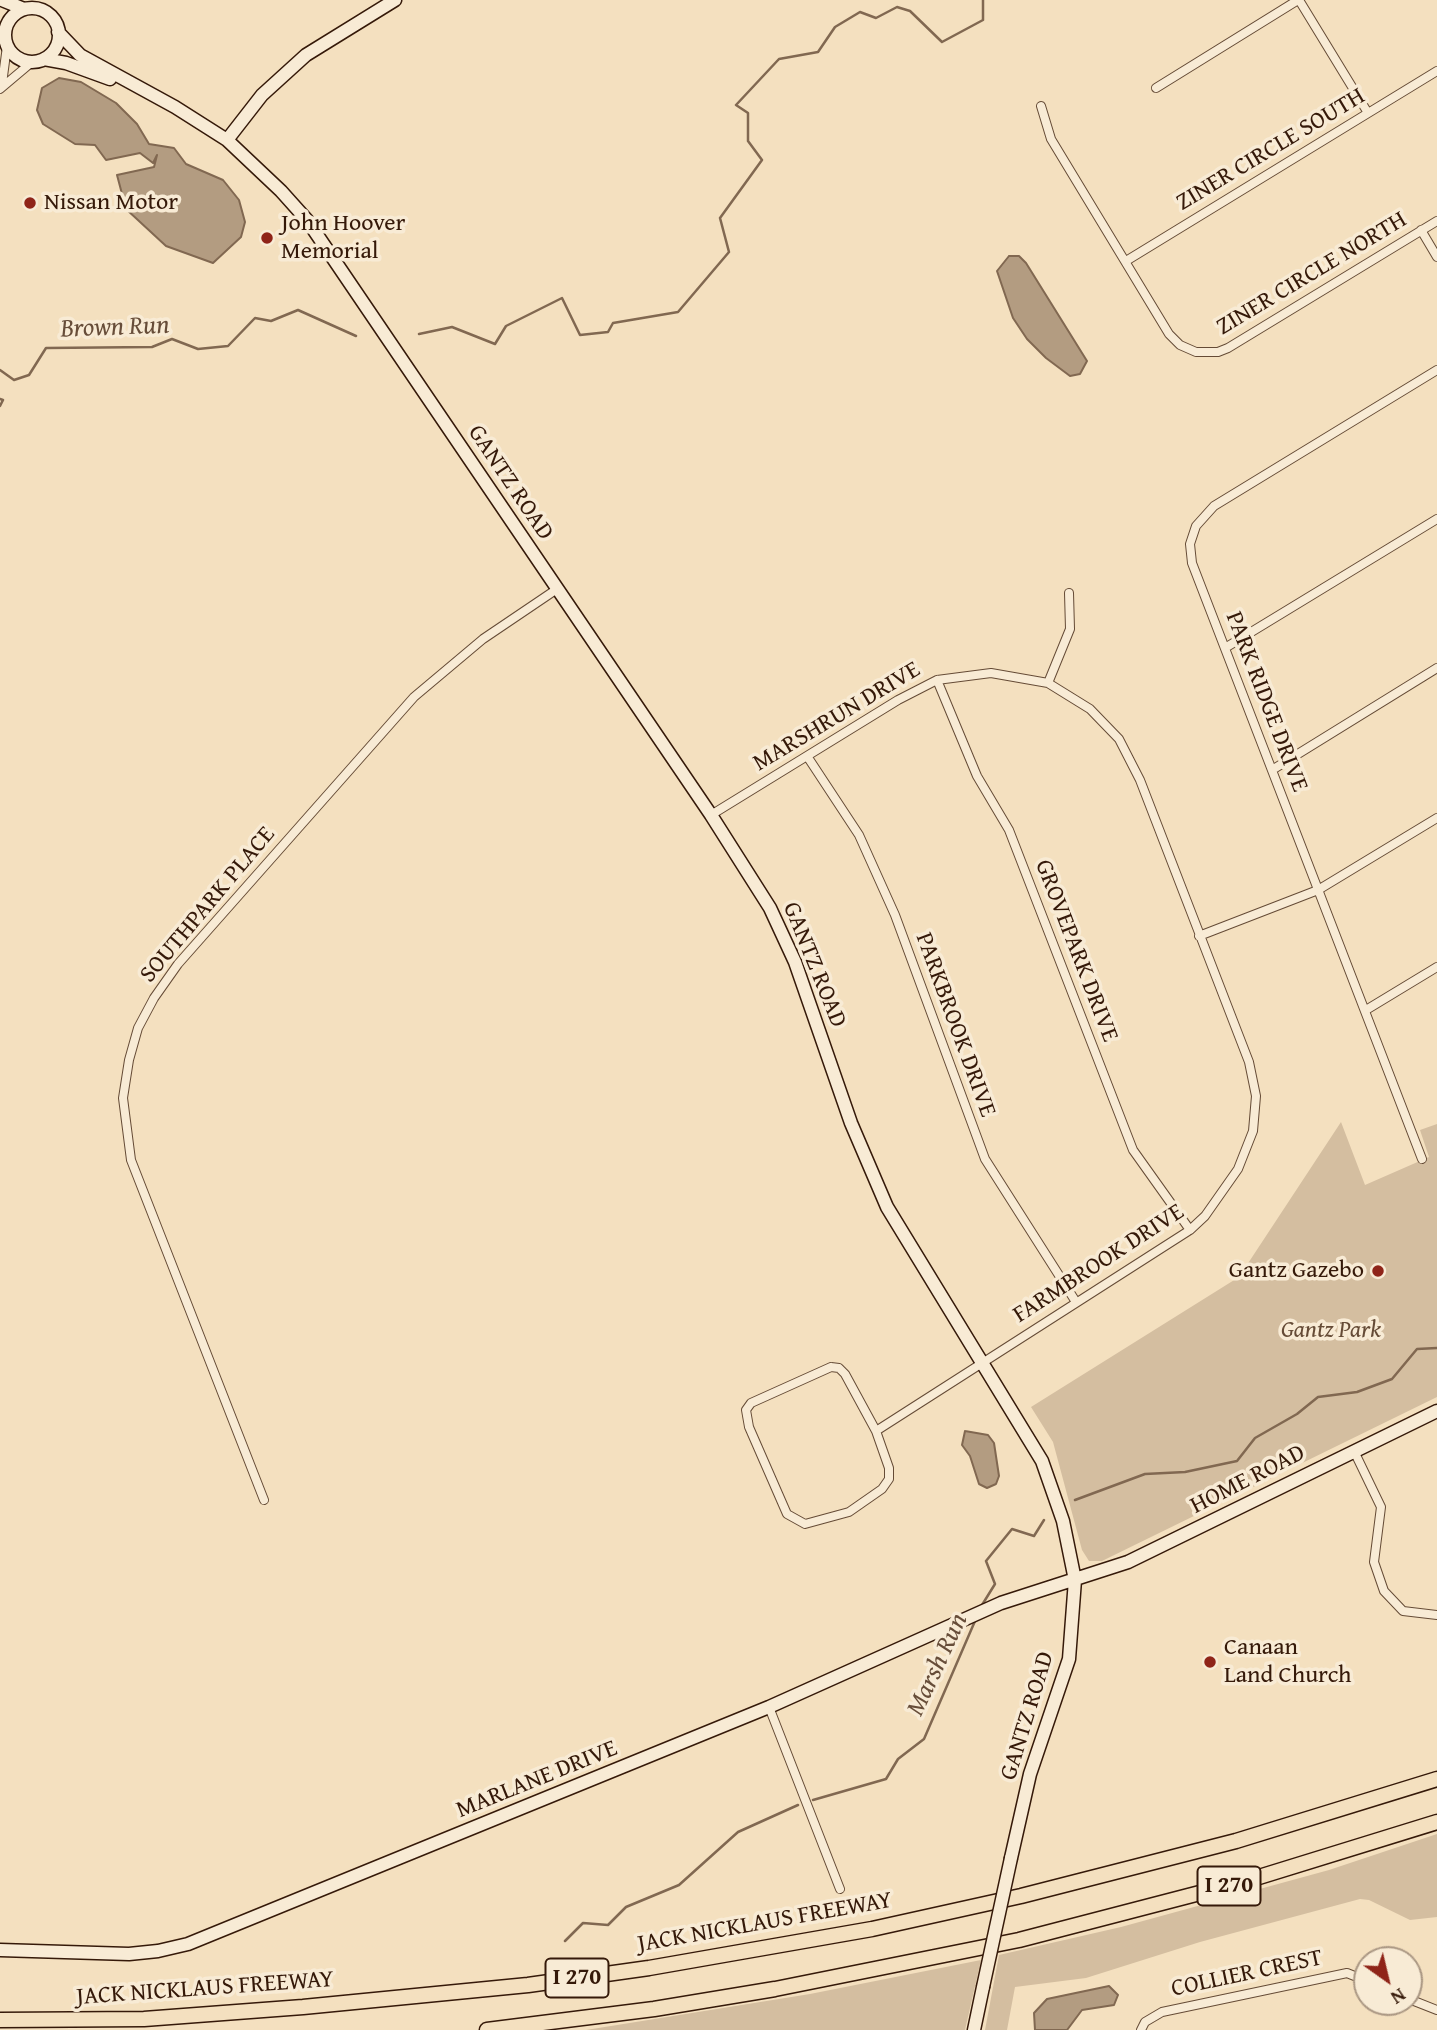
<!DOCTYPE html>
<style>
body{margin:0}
#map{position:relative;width:1437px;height:2030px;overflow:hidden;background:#f4e0bf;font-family:"Gentium Book Plus",serif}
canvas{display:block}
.north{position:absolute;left:1353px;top:1946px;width:70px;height:70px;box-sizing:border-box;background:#f8ebd5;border:2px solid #aa9783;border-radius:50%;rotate:146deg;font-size:19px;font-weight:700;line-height:28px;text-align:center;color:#351909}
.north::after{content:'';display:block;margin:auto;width:24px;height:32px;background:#8f2418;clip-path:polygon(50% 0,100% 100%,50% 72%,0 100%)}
</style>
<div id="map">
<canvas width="1437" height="2030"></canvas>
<div class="north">N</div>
</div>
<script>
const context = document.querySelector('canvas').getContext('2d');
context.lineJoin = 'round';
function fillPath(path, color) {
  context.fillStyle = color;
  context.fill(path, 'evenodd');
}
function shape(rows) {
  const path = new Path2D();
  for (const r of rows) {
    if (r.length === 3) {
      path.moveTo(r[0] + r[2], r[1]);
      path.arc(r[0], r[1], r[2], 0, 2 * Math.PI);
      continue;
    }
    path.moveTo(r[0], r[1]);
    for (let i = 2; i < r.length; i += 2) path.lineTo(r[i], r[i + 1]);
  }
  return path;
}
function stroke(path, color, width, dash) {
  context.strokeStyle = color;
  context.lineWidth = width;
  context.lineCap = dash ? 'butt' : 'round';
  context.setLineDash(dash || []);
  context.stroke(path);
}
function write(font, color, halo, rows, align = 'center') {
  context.font = font + ' "Gentium Book Plus",serif';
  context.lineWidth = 7;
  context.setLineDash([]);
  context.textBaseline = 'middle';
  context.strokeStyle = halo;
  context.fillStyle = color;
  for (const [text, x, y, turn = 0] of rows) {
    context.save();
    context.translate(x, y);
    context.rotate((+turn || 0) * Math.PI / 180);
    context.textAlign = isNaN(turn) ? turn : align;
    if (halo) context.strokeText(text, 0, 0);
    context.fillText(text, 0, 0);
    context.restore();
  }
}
fillPath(shape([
 [1341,1122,1365,1185,1429,1157,1420,1130,1437,1124,1437,1397,1102,1561,1089,1561,1082,1550,1053,1442,1031,1407,1239,1277],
 [1437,1834,1437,1917,1410,1920,1369,1900,1360,1899,1200,1942,1086,1978,1015,1987,1007,2030,985,2030,999,1955,1121,1927,1329,1870],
 [981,1960,965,2030,586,2030,810,1994]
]), '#d4bea0');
const water = shape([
 [59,78,81,82,116,103,137,124,149,144,174,148,186,164,223,180,239,200,245,222,241,237,213,263,166,246,126,209,117,175,154,167,157,155,153,163,140,153,106,160,95,145,75,144,43,124,37,110,42,88,59,78],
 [1009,256,1019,256,1026,263,1087,361,1080,374,1070,376,1046,358,1027,339,1013,318,997,271,1009,256],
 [965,1431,988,1435,994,1443,999,1476,996,1484,987,1488,979,1484,970,1456,962,1445,965,1431],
 [1109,1986,1118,1995,1114,2005,1082,2010,1067,2030,1035,2030,1034,2013,1047,1999,1109,1986]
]);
fillPath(water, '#b39c81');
stroke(water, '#816851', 2);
stroke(shape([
 [419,334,452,327,495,344,506,326,562,298,580,335,608,332,613,323,678,312,729,252,720,218,762,160,748,141,748,113,736,105,779,59,818,52,835,27,860,12,876,18,897,7,910,11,942,42,983,20,983,0],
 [0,370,14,380,29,375,46,348,152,347,172,339,198,349,228,346,255,318,271,321,298,310,356,336],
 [0,399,3,400,0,406],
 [1075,1500,1145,1474,1185,1472,1237,1461,1255,1438,1297,1414,1318,1397,1357,1392,1392,1379,1417,1349,1437,1348],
 [982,1605,995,1584,986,1561,1012,1529,1034,1536,1044,1520],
 [813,1800,886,1779,898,1759,924,1739,975,1621],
 [565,1941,583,1923,608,1925,626,1907,679,1885,738,1832,798,1805]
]), '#816851', 2.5);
const street = shape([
 [1299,0,1368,113],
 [2,84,7,46],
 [1156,88,1298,0],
 [0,89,32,62],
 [1041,106,1051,139,1169,334,1180,345,1196,352,1218,352,1228,348,1437,221],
 [1421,230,1437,257],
 [1126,261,1437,71],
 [1225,648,1437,519],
 [937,680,977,776,1009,830,1133,1150,1190,1230],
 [1048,683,1070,629,1069,593],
 [807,756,859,835,895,915,985,1159,1076,1302],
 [1272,770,1437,668],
 [711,815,898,700,937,680,991,673,1048,683,1090,709,1119,739,1140,780,1249,1062,1256,1096,1253,1131,1238,1169,1205,1216,1190,1230,876,1431],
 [1199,936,1318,890,1437,818],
 [1366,1010,1437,967],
 [1422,1159,1192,563,1190,544,1196,526,1214,506,1437,370],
 [831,1367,839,1368,845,1374,876,1431,889,1468,889,1479,882,1489,849,1512,805,1524,787,1514,749,1427,746,1410,751,1403,831,1367],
 [1354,1451,1381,1507,1374,1562,1384,1591,1403,1611,1437,1615],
 [264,1500,131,1160,123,1098,129,1060,138,1028,154,998,178,964,414,697,483,639,557,589],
 [769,1707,840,1889],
 [1409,1999,1437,2010],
 [1141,2030,1145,2022,1162,2012,1347,1973,1367,1981]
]);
const secondary = shape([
 [2,0,24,9],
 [32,35,27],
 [58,32,80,55,175,107,227,140,281,191,307,220,711,815,770,908,795,962,851,1123,887,1207,1042,1461,1063,1521,1075,1580,1069,1659,1030,1774,1011,1858],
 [44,59,66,63,110,79],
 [227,140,262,95,306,55,395,0],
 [0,1950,129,1954,158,1951,188,1944,769,1707,1001,1603,1128,1562,1437,1411],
 [974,2030,983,1987]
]);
const highway = shape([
 [0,2020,144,2019,303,2007,528,1985,649,1968,872,1929,1021,1896,1236,1841,1437,1779],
 [487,2030,654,2009,775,1989,1019,1940,1246,1881,1437,1822]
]);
stroke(street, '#654b36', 10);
stroke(secondary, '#351909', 15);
stroke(highway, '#351909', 17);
stroke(street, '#f8ebd5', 8);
stroke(secondary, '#f8ebd5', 12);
stroke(highway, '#f4e0bf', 14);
const secondaryBridge = shape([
 [983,1987,1011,1858]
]);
stroke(secondaryBridge, '#351909', 15, []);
stroke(secondaryBridge, '#f8ebd5', 12);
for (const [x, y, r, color] of [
 [30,203,7,"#8f2418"],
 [267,238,7,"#8f2418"],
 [1378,1271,7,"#8f2418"],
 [1210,1662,7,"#8f2418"]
]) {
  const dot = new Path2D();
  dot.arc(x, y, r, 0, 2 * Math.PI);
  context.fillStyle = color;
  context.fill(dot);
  stroke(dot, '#f8ebd5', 2.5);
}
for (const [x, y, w] of [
 [1229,1886,63],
 [577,1978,63]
]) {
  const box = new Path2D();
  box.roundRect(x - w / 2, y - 19.5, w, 39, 5);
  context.fillStyle = '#f8ebd5';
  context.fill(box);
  stroke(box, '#351909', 2);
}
write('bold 23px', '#351909', null, [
 ["I 270",1229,1886],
 ["I 270",577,1978]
]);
write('24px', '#351909', '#f8ebd5', [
 ["ZINER CIRCLE SOUTH",1271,150,-31],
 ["ZINER CIRCLE NORTH",1312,274,-31],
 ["GANTZ ROAD",510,483,56],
 ["PARK RIDGE DRIVE",1266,702,69],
 ["MARSHRUN DRIVE",837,717,-31],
 ["SOUTHPARK PLACE",208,905,-50],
 ["GROVEPARK DRIVE",1076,951,69],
 ["GANTZ ROAD",814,965,68],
 ["PARKBROOK DRIVE",955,1025,70],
 ["FARMBROOK DRIVE",1099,1264,-33],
 ["HOME ROAD",1248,1480,-27],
 ["GANTZ ROAD",1028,1716,-73],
 ["MARLANE DRIVE",537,1780,-22],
 ["JACK NICKLAUS FREEWAY",765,1923,-10],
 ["COLLIER CREST",1247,1974,-12],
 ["JACK NICKLAUS FREEWAY",205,1989,-4]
]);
write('24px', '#351909', '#f8ebd5', [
 ["Nissan Motor",44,203],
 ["John Hoover",281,224],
 ["Memorial",281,252],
 ["Gantz Gazebo",1364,1271,"right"],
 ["Canaan",1224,1648],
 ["Land Church",1224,1676]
], 'left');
write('italic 24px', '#654b36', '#f8ebd5', [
 ["Gantz Park",1331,1331]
]);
write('italic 26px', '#674d39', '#f8ebd5', [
 ["Brown Run",115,328,-2],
 ["Marsh Run",938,1665,-65]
]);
</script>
